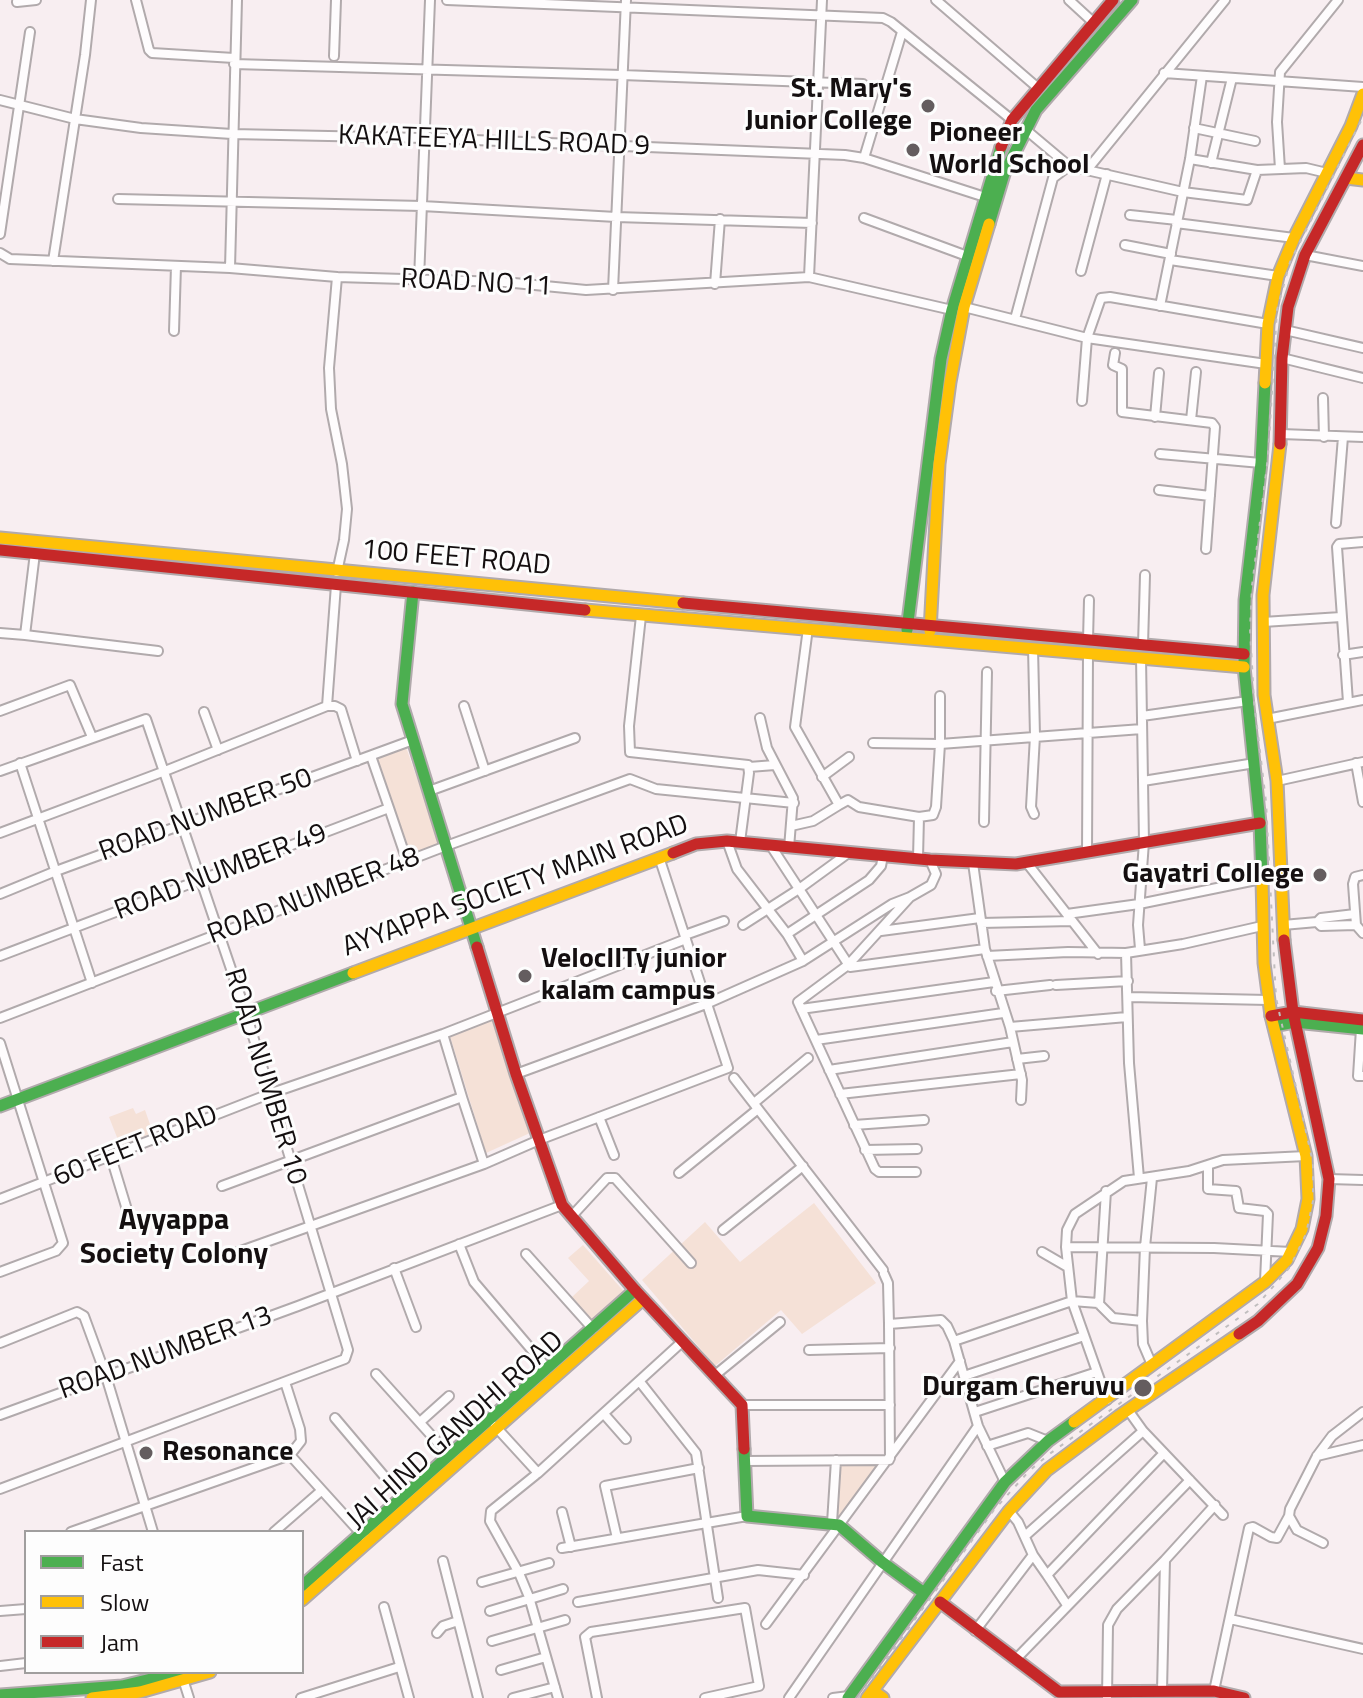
<!DOCTYPE html>
<style>
body{margin:0}
#map{position:relative;width:1363px;height:1698px;overflow:hidden;background:#f8eef1;font-family:"Titillium Web",sans-serif}
canvas{display:block}
.legend{position:absolute;left:24px;top:1530px;width:280px;height:144px;box-sizing:border-box;background:#fdfdfd;border:2px solid #a09e9e;margin:0;padding:10px 14px;list-style:none;font-size:24px;color:#140f10}
.legend li{display:flex;align-items:center;gap:16px;height:40px}
.legend b{width:40px;border:2px solid #a09e9e}
</style>
<div id="map">
<canvas width="1363" height="1698"></canvas>
<ul class="legend">
<li><b style="height:10px;background:#4caf50"></b>Fast</li>
<li><b style="height:10px;background:#ffc107"></b>Slow</li>
<li><b style="height:10px;background:#c62828"></b>Jam</li>
</ul>
</div>
<script>
const context = document.querySelector('canvas').getContext('2d');
context.lineJoin = 'round';
function fillPath(path, color) {
  context.fillStyle = color;
  context.fill(path, 'evenodd');
}
function shape(rows) {
  const path = new Path2D();
  for (const r of rows) {
    path.moveTo(r[0], r[1]);
    for (let i = 2; i < r.length; i += 2) path.lineTo(r[i], r[i + 1]);
  }
  return path;
}
function stroke(path, color, width, dash) {
  context.strokeStyle = color;
  context.lineWidth = width;
  context.lineCap = dash ? 'butt' : 'round';
  context.setLineDash(dash || []);
  context.stroke(path);
}
function write(font, color, halo, rows, align = 'center') {
  context.font = font + ' "Titillium Web",sans-serif';
  context.lineWidth = 6;
  context.setLineDash([]);
  context.textBaseline = 'middle';
  context.strokeStyle = halo;
  context.fillStyle = color;
  for (const [text, x, y, turn = 0] of rows) {
    context.save();
    context.translate(x, y);
    context.rotate((+turn || 0) * Math.PI / 180);
    context.textAlign = isNaN(turn) ? turn : align;
    if (halo) context.strokeText(text, 0, 0);
    context.fillText(text, 0, 0);
    context.restore();
  }
}
fillPath(shape([
 [406,747,440,844,408,856,374,758],
 [492,1016,530,1133,486,1153,449,1033],
 [133,1108,136,1114,145,1110,153,1133,120,1145,109,1117],
 [814,1203,876,1283,802,1334,781,1310,715,1366,642,1280,705,1222,740,1262],
 [583,1245,627,1295,595,1324,572,1297,589,1281,568,1258],
 [882,1463,842,1518,836,1516,839,1464]
]), '#f5e1d7');
const street = shape([
 [136,0,149,50,152,53,234,58],
 [447,0,883,18,891,22,1012,120],
 [936,0,1038,88],
 [1069,0,1094,23],
 [17,2,36,0],
 [334,56,336,0],
 [234,64,622,75,863,84],
 [1164,73,1363,87],
 [0,100,75,119,141,128,232,134,425,138,845,155,864,158,985,197],
 [1194,128,1255,141],
 [1025,129,1069,166,1183,192,1247,200,1257,170],
 [864,158,902,32],
 [1190,159,1257,170,1306,168,1327,173],
 [1211,163,1232,78],
 [1280,169,1277,122,1280,72,1338,0],
 [1087,170,1225,0],
 [118,199,422,206,616,217,812,223],
 [1130,215,1177,220],
 [864,218,967,256],
 [1176,223,1294,238],
 [0,234,30,32],
 [1125,245,1171,254],
 [0,253,10,259,230,268,337,277,504,282,586,290,809,277,952,310],
 [1305,255,1363,266],
 [1170,260,1278,276],
 [53,261,85,55,91,0],
 [230,268,237,0],
 [1081,271,1107,174],
 [809,277,822,0],
 [419,280,430,0],
 [715,284,720,219],
 [613,290,626,0],
 [1160,306,1190,159,1202,76],
 [964,307,1087,338,1266,364],
 [1015,319,1053,178,1069,166],
 [1285,330,1363,348],
 [174,331,176,266],
 [1115,353,1113,365,1122,369,1122,412,1212,423,1215,427,1206,549],
 [1282,358,1363,378],
 [1323,398,1324,437],
 [1082,401,1087,338,1101,298,1110,297,1268,324],
 [1155,417,1159,373],
 [1191,420,1196,372],
 [1281,434,1363,437],
 [1160,454,1261,463],
 [1159,490,1210,496],
 [1336,523,1343,437],
 [337,572,344,540,347,509,342,464,331,409,329,368,337,277],
 [641,616,629,726,630,752,748,765,749,773,740,842],
 [1263,622,1341,617],
 [808,628,795,727,839,805,848,800,859,807,919,817,933,815,936,807,940,744,940,696],
 [0,633,25,635,35,553],
 [25,635,158,651],
 [1088,640,1089,600],
 [1143,645,1145,575],
 [1033,648,1035,736,1031,807,1034,814],
 [1343,655,1363,652],
 [1348,702,1337,547,1339,544,1363,542],
 [327,706,335,706,341,709,357,761],
 [464,706,485,771],
 [0,711,70,685,92,737],
 [204,712,218,750],
 [1142,716,1248,701],
 [760,718,767,748,793,798,789,848],
 [1267,719,1363,700],
 [873,743,940,744,1142,729],
 [371,756,389,808],
 [20,763,92,983],
 [1356,763,1363,802],
 [749,767,775,765],
 [0,771,146,719,246,1013,348,1350,345,1359,0,1489],
 [822,777,849,757],
 [1143,781,1255,763],
 [1277,781,1363,762],
 [429,791,575,738],
 [984,822,987,672],
 [791,826,813,821,839,805],
 [0,833,165,771,327,706,336,585],
 [727,841,737,869,787,934,803,961],
 [771,846,850,967,985,949],
 [1087,853,1088,653],
 [918,858,919,817],
 [973,863,985,949,1010,1027,1022,1080,1021,1100],
 [1027,863,1098,954],
 [1363,875,1355,877,1353,884,1356,925,1363,933],
 [0,894,56,871,413,740],
 [1067,914,1139,904,1261,879],
 [1317,922,1321,926,1356,925],
 [981,923,1072,921],
 [743,925,799,889,847,854],
 [1283,925,1317,922,1321,918,1355,914],
 [881,931,980,918],
 [787,934,869,880,881,866,883,856],
 [685,935,724,921],
 [1140,949,1138,925,1144,842,1141,658],
 [1126,953,1129,1063,1139,1178],
 [0,956,389,808,407,861],
 [987,956,1068,952,1126,953,1183,944,1262,926],
 [1056,985,1128,981],
 [996,991,1050,985],
 [1129,997,1268,1000],
 [801,1009,994,982],
 [0,1018,446,846,630,779,656,789,794,803],
 [1010,1027,1127,1017],
 [1361,1029,1358,1076,1363,1076],
 [816,1040,1003,1013],
 [0,1043,63,1243,56,1251,0,1272],
 [1017,1059,1044,1056],
 [829,1070,1013,1042],
 [516,1074,706,1004,803,961,892,904,910,897],
 [734,1078,883,1270],
 [840,1094,1021,1074],
 [462,1097,484,1164],
 [754,1103,808,1058],
 [599,1117,614,1155],
 [854,1125,924,1120],
 [865,1150,917,1149],
 [111,1157,128,1213],
 [1208,1165,1208,1189,1236,1191,1239,1208,1265,1211,1268,1214,1265,1281],
 [916,1172,879,1172,875,1169,798,1002,848,965,910,897,931,885,936,874,930,860],
 [679,1173,758,1109],
 [1329,1179,1363,1180],
 [222,1186,462,1097,443,1034],
 [0,1199,269,1094,443,1034,686,939],
 [571,1217,607,1178,615,1178,691,1263],
 [723,1230,803,1166],
 [459,1244,474,1282,548,1369],
 [1066,1247,1214,1248,1291,1252],
 [238,1252,484,1164,539,1140,728,1068,659,857],
 [1042,1252,1066,1266],
 [526,1254,593,1329],
 [394,1268,416,1327],
 [884,1274,888,1283,889,1324,890,1458],
 [1099,1304,1106,1191],
 [889,1324,941,1320,947,1326,954,1341,978,1426,1005,1482],
 [954,1341,1072,1301,1098,1303,1113,1318,1142,1321],
 [0,1343,72,1314,77,1312,84,1316,106,1376,153,1532],
 [809,1350,890,1348],
 [1152,1365,1143,1344,1142,1321,1145,1247,1152,1178],
 [376,1374,448,1454],
 [714,1376,780,1322],
 [964,1376,1084,1336],
 [285,1382,300,1429,301,1441,290,1455],
 [640,1382,696,1453,718,1598],
 [1107,1400,1072,1301,1066,1247,1067,1230,1075,1214,1124,1181,1189,1171,1223,1160,1306,1156],
 [742,1405,890,1405],
 [1128,1410,1143,1431,1223,1515],
 [975,1412,1097,1372],
 [604,1414,626,1439],
 [0,1415,298,1306,562,1205],
 [335,1418,401,1496],
 [420,1422,449,1396],
 [495,1426,538,1473],
 [987,1446,1028,1433,1048,1441],
 [1317,1456,1363,1445],
 [745,1461,889,1460],
 [1009,1511,1018,1522,1033,1555,1047,1575,1164,1453],
 [562,1512,571,1547],
 [832,1523,836,1460],
 [71,1532,290,1455,365,1538],
 [274,1532,321,1491],
 [1025,1536,1143,1431],
 [617,1538,605,1486,699,1468],
 [1323,1543,1297,1530,1289,1516,1290,1509,1317,1456,1332,1436,1363,1412],
 [562,1548,747,1516],
 [443,1561,478,1698],
 [1047,1575,1067,1605],
 [482,1582,549,1563],
 [578,1602,758,1570,804,1575],
 [384,1607,409,1698],
 [0,1611,26,1609],
 [490,1611,563,1589],
 [1230,1619,1363,1649],
 [766,1624,960,1361],
 [975,1631,1033,1555],
 [437,1633,443,1626,458,1621],
 [492,1641,565,1620],
 [1015,1660,1190,1480],
 [0,1666,26,1663],
 [501,1670,546,1657],
 [182,1676,189,1698],
 [1162,1690,1165,1560,1215,1505],
 [1214,1691,1249,1528,1253,1527,1271,1537,1277,1538,1289,1516],
 [301,1698,399,1667],
 [513,1698,555,1687],
 [558,1698,529,1597,519,1573,490,1521,491,1511,538,1473,683,1341],
 [597,1698,585,1637,591,1632,745,1608,759,1686,705,1698],
 [789,1698,978,1426],
 [833,1698,849,1696],
 [1107,1698,1108,1625,1117,1609,1165,1560]
]);
const fast = shape([
 [989,224,1004,174,1036,110,1132,0],
 [413,592,402,704,477,947],
 [907,630,941,359,952,310,1001,147],
 [1262,879,1260,823,1244,667,1245,600,1261,463,1265,383],
 [1274,1026,1295,1022,1363,1029],
 [0,1106,353,973],
 [744,1449,747,1516,839,1525,882,1562,924,1593],
 [302,1586,635,1290],
 [0,1695,122,1686,180,1672],
 [848,1698,1005,1482,1048,1441,1074,1422]
]);
const slow = shape([
 [1346,178,1363,180],
 [1265,383,1268,324,1278,276,1294,238,1351,126,1363,94],
 [1280,444,1263,595,1264,695,1277,781,1284,940],
 [0,538,683,603],
 [585,610,1244,667],
 [930,631,939,464,950,382,964,307,989,224],
 [353,973,673,853],
 [1074,1422,1265,1282,1287,1260,1302,1229,1308,1199,1306,1156,1271,1016,1264,963,1262,879],
 [302,1600,643,1299],
 [873,1691,883,1698],
 [92,1698,140,1692,210,1672],
 [867,1698,1009,1511,1047,1470,1119,1416,1239,1334]
]);
const jam = shape([
 [1001,147,1012,120,1113,0],
 [1280,444,1282,358,1288,307,1305,255,1363,145],
 [0,550,585,610],
 [683,603,1244,654],
 [673,853,696,844,727,841,930,860,1016,864,1260,823],
 [477,947,516,1074,562,1205,635,1290,742,1405,744,1449],
 [1271,1016,1293,1012,1363,1020],
 [1239,1334,1258,1321,1297,1284,1318,1248,1326,1216,1329,1179,1293,1012,1284,940],
 [940,1602,1059,1692,1214,1691,1244,1698]
]);
stroke(street, '#b1aaac', 12);
stroke(fast, '#b1aaac', 15);
stroke(slow, '#b1aaac', 15);
stroke(jam, '#b1aaac', 15);
stroke(street, '#fefcfd', 8);
stroke(fast, '#4caf50', 11);
stroke(slow, '#ffc107', 11);
stroke(jam, '#c62828', 11);
stroke(shape([
 [858,1698,994,1510,1029,1471,1048,1455,1258,1304,1290,1267,1306,1234,1313,1201,1313,1163,1276,998,1266,802,1254,701,1250,629,1252,586,1268,457,1277,310,1290,262,1363,117]
]), '#c1bebf', 2, [4, 8]);
for (const [x, y, r, color] of [
 [928,106,8,"#645d5f"],
 [913,150,8,"#645d5f"],
 [1320,875,8,"#645d5f"],
 [525,976,8,"#645d5f"],
 [1143,1388,10,"#645d5f"],
 [146,1453,8,"#645d5f"]
]) {
  const dot = new Path2D();
  dot.arc(x, y, r, 0, 2 * Math.PI);
  context.fillStyle = color;
  context.fill(dot);
  stroke(dot, '#fdfdfd', 3);
}
write('bold 28px', '#140f10', '#fdfdfd', [
 ["St. Mary's",912,90],
 ["Junior College",912,122],
 ["Pioneer",929,134,"left"],
 ["World School",929,166,"left"],
 ["Gayatri College",1304,875],
 ["VelocIITy junior",541,960,"left"],
 ["kalam campus",541,992,"left"],
 ["Durgam Cheruvu",1125,1388],
 ["Resonance",162,1453,"left"]
], 'right');
write('28px', '#140f10', '#fdfdfd', [
 ["KAKATEEYA HILLS ROAD 9",494,142,2],
 ["ROAD NO 11",476,284,3],
 ["100 FEET ROAD",456,559,5],
 ["ROAD NUMBER 50",206,816,-20],
 ["ROAD NUMBER 49",221,873,-21],
 ["AYYAPPA SOCIETY MAIN ROAD",516,887,-20],
 ["ROAD NUMBER 48",314,897,-21],
 ["ROAD NUMBER 10",264,1077,73],
 ["60 FEET ROAD",136,1147,-22],
 ["ROAD NUMBER 13",166,1354,-20],
 ["JAI HIND GANDHI ROAD",456,1431,-42]
]);
write('bold 30px', '#140f10', '#fdfdfd', [
 ["Ayyappa",174,1222],
 ["Society Colony",174,1256]
]);
</script>
